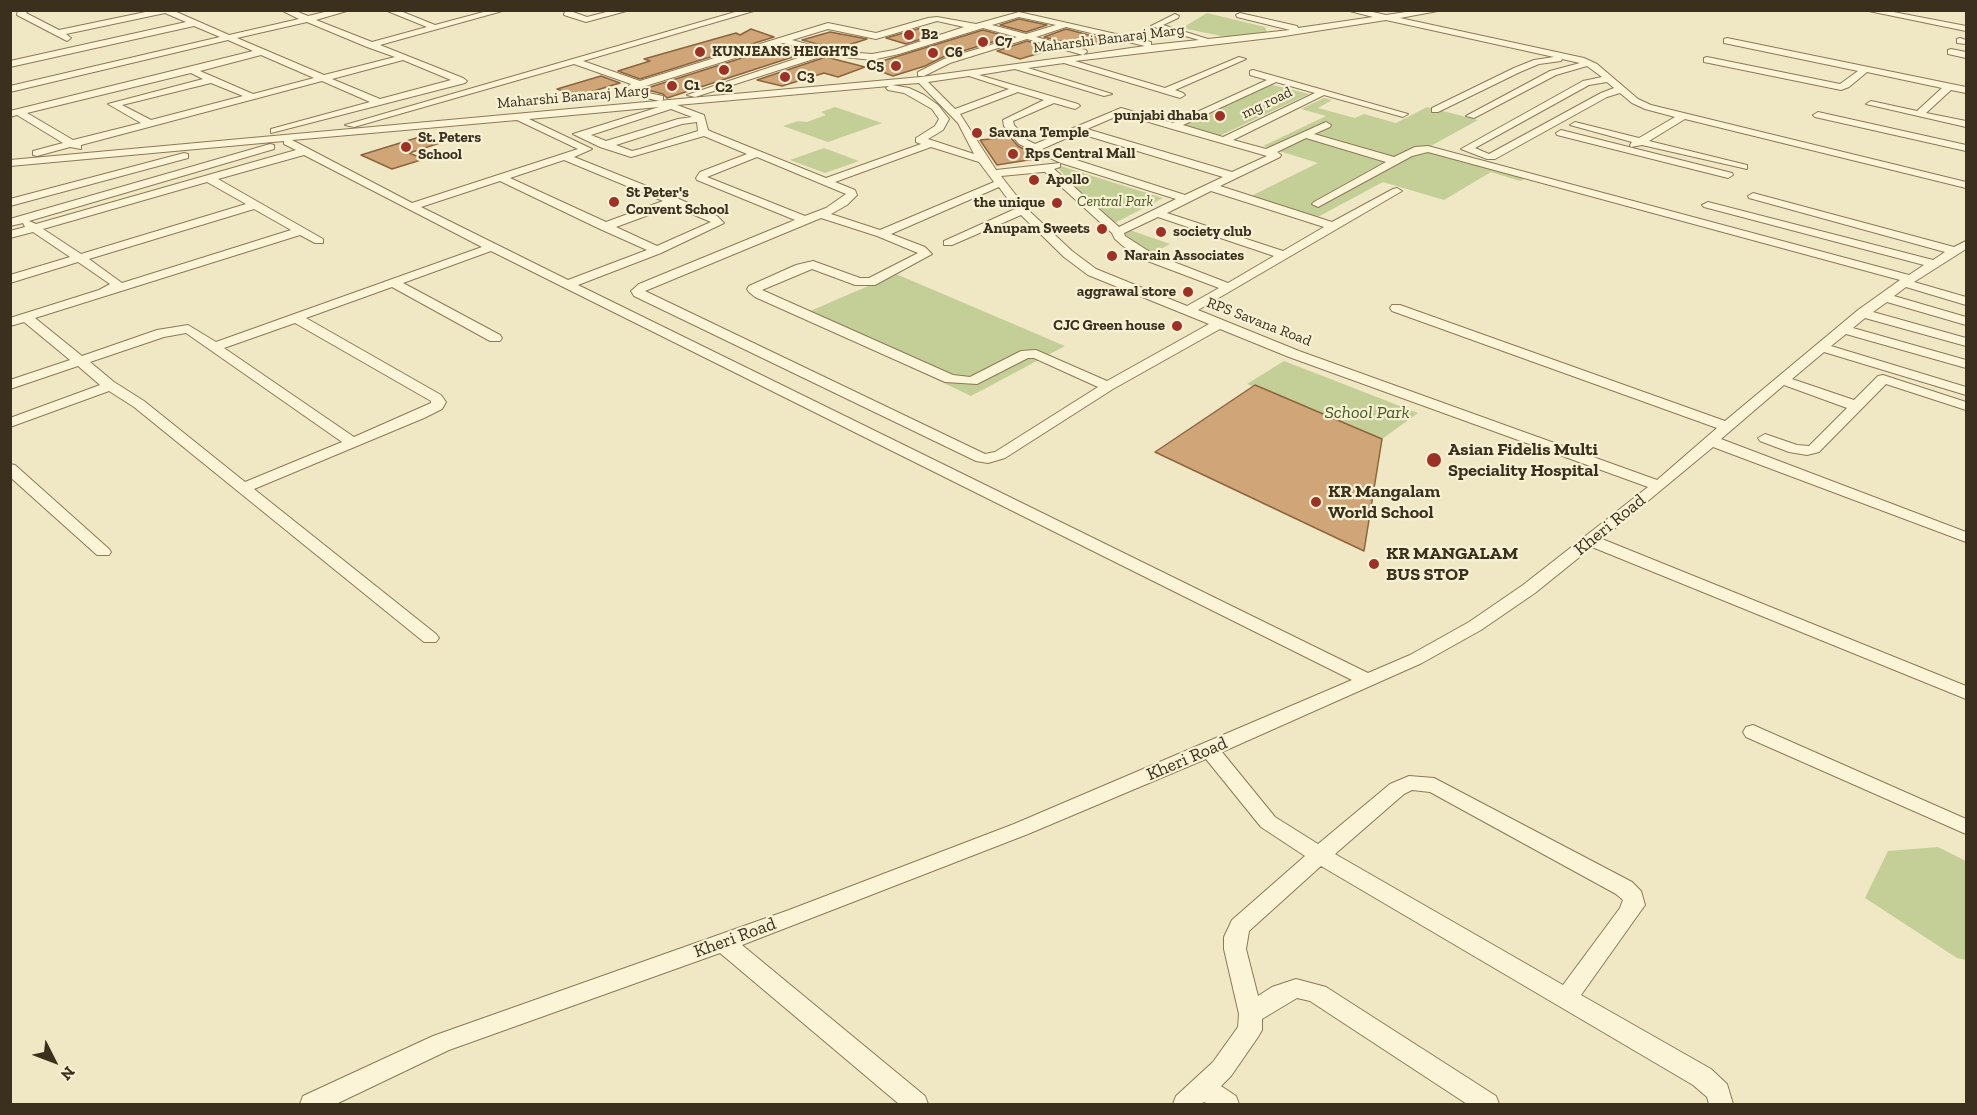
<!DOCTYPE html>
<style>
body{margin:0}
#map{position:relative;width:1977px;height:1115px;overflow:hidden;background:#f0e8c4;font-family:"Zilla Slab",serif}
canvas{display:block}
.frame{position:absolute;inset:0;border:12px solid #3b2f1e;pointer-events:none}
.north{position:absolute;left:24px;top:1031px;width:60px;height:60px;-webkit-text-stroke:4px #f7f1d4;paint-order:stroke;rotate:132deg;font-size:16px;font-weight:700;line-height:24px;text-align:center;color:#3b2f1e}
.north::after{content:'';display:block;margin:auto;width:21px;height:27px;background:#3b2f1e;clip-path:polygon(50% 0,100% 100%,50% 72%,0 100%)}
</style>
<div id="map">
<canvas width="1977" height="1115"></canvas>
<div class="frame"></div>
<div class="north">N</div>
</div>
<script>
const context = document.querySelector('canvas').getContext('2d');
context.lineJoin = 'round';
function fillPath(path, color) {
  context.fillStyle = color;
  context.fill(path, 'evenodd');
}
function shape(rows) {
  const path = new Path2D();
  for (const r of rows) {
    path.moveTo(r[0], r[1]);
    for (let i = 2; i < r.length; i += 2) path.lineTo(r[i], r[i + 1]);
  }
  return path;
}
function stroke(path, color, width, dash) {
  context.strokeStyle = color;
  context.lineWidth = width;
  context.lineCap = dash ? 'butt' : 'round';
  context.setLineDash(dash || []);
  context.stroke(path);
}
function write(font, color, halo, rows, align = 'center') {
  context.font = font + ' "Zilla Slab",serif';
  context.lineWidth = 4.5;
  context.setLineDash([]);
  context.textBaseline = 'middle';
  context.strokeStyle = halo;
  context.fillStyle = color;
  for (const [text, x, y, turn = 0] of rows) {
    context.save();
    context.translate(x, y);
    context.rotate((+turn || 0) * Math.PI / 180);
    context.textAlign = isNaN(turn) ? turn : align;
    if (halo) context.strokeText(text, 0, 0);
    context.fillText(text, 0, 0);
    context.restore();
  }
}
fillPath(shape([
 [1207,13,1265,27,1267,32,1226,37,1182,28],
 [1269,84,1309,94,1217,137,1176,125],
 [1324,98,1332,100,1318,108,1355,118,1364,114,1396,123,1427,107,1478,120,1429,147,1500,167,1493,172,1499,169,1527,178,1520,181,1491,172,1444,200,1383,182,1316,218,1249,197,1318,163,1263,146,1326,116,1301,109],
 [835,107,882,123,828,142,783,126,798,121,807,122,826,115,821,112],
 [824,148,859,161,825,173,790,160],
 [1054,164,1163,198,1111,225],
 [1127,229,1170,244,1152,254,1121,233],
 [896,274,1065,346,971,396,801,315],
 [1284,361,1418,413,1382,439,1247,384],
 [1938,847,1966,861,1966,960,1957,958,1865,898,1888,851]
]), '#c3cf97');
const building = shape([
 [1019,19,1047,25,1026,32,1000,25,1019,19],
 [921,28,939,33,906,44,886,38,921,28],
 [751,29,774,37,640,79,618,71,650,61,644,59,736,33,740,35,751,29],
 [1066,29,1108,40,1085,47,1044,37,1066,29],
 [983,30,1009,37,943,57,925,66,893,76,866,66,983,30],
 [830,32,867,39,836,49,802,40,830,32],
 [1027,41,1053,49,1020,59,997,51,1027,41],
 [783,45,808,52,667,98,663,94,644,89,783,45],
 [826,57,865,67,838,77,824,73,782,86,757,80,826,57],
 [601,76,620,83,577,96,557,89,601,76],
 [426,135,443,142,409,153,424,159,392,169,361,155,426,135],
 [1010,137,1018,146,1041,158,997,165,980,140,1010,137],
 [1255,385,1382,439,1364,551,1155,452,1255,385]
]);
fillPath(building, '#d0a678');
stroke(building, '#8d653d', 1.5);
const minor = shape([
 [18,10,29,10,26,13,59,30,155,10,172,10,229,35,299,19,281,10,293,10,308,16,333,10,350,10,316,20,372,42,427,27,385,10,398,10,435,25,491,10,506,10,380,45,463,78,467,81,465,83,271,133,271,129,370,102,322,81,81,145,81,149,70,147,37,156,33,155,33,151,63,143,17,115,10,117,10,111,253,51,228,40,10,92,10,86,220,37,194,26,10,67,10,61,186,22,165,13,66,34,71,38,67,41,17,15,18,10],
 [307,22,367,47,395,57,324,75,237,38,307,22],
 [261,55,314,78,253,94,200,71,261,55],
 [403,60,451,80,380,99,332,79,403,60],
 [191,73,203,79,108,104,141,123,73,140,27,113,191,73],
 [211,83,243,96,151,120,122,105,211,83],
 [565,10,575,10,573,12,587,17,614,10,630,10,586,22,564,15,565,10],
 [742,10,757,10,583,61,640,81,828,23,876,33,928,18,937,17,976,24,1019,12,1151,42,1151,45,1199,40,1151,26,1175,14,1179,16,1178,18,1163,25,1208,39,1290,30,1237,17,1236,15,1240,13,1297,26,1298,28,1373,17,1346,10,1364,10,1386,15,1419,10,1443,10,1400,18,1584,58,1597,64,1638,99,1651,105,1966,182,1966,188,1685,119,1649,141,1747,165,1747,169,1642,145,1631,147,1630,145,1632,142,1570,125,1575,122,1639,138,1675,117,1645,109,1632,103,1620,93,1607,97,1495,159,1487,159,1461,149,1583,81,1602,77,1587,66,1556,75,1474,118,1466,116,1550,71,1580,63,1562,59,1561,61,1539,64,1520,72,1438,112,1432,112,1432,108,1514,68,1534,60,1554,57,1386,20,1278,37,1075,61,1165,88,1239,57,1246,59,1175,90,1183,93,1185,95,1180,98,1064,63,1028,68,1112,94,1104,96,1015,69,979,75,1078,104,1080,106,1075,109,1054,103,1013,121,1014,125,1027,140,1035,144,1121,108,1173,123,1267,80,1250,75,1250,71,1253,70,1408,114,1403,117,1324,95,1233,140,1266,149,1326,122,1331,125,1330,127,1314,134,1394,157,1415,147,1428,146,1909,275,1924,265,1704,207,1702,205,1708,202,1933,260,1945,252,1749,198,1748,196,1753,193,1954,247,1966,241,1966,249,1914,282,1966,297,1966,305,1906,287,1894,296,1966,317,1966,325,1887,302,1873,312,1966,338,1966,346,1865,318,1853,328,1966,360,1966,368,1846,334,1831,346,1966,387,1966,395,1824,352,1792,379,1854,400,1878,376,1883,375,1966,402,1966,410,1886,384,1819,452,1807,455,1789,452,1760,441,1758,438,1765,434,1797,445,1809,446,1847,408,1784,385,1721,439,1966,532,1966,542,1713,447,1602,539,1966,686,1966,699,1592,547,1535,593,1481,630,1422,663,1222,752,1275,817,1318,844,1390,784,1409,776,1434,778,1632,882,1641,891,1645,905,1581,995,1711,1069,1727,1084,1733,1104,1709,1104,1707,1097,1693,1085,1321,866,1249,931,1246,949,1258,996,1272,987,1296,979,1326,987,1496,1096,1499,1104,1467,1104,1310,1001,1297,998,1262,1019,1262,1030,1258,1037,1231,1076,1221,1086,1236,1096,1239,1104,1208,1104,1204,1102,1201,1104,1173,1104,1176,1096,1213,1062,1238,1027,1239,1014,1224,949,1224,937,1232,920,1305,856,1261,827,1206,759,1028,834,742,945,925,1096,928,1104,899,1104,720,953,449,1050,336,1104,300,1104,303,1096,433,1036,789,910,1014,824,1352,680,491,251,403,283,500,335,502,338,500,341,490,341,392,287,306,318,441,395,446,402,442,409,424,418,254,489,436,634,439,638,436,642,424,642,134,407,109,391,10,427,10,418,100,385,78,366,10,389,10,380,70,360,24,322,10,326,10,318,99,290,110,284,78,262,10,283,10,275,70,257,33,232,10,238,10,231,25,227,23,223,10,226,10,219,270,144,274,145,274,149,29,221,36,224,296,150,284,144,284,141,10,166,10,160,921,77,1083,55,1027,39,950,63,924,76,918,76,918,72,944,59,1017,37,983,28,899,54,872,60,826,55,695,97,687,95,816,52,783,43,639,88,643,92,663,96,663,100,660,101,637,96,627,87,631,84,574,64,354,127,345,125,742,10],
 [1019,17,1056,25,1026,34,992,25,1019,17],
 [937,21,964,27,894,50,872,54,833,51,792,40,828,29,876,39,937,21],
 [1066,27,1145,46,1083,55,1087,52,1086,50,1036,37,1066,27],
 [969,76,1009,89,955,109,928,82,969,76],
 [1276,82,1315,93,1223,137,1183,125,1276,82],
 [1607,82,1614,88,1601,93,1489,154,1475,148,1589,85,1607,82],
 [919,83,958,123,974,154,928,139,943,130,949,119,938,105,924,95,909,88,892,85,919,83],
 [889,86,886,88,888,90,904,93,932,109,939,119,935,126,916,138,916,142,921,144,826,178,712,132,708,130,704,115,677,105,889,86],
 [1018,92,1044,100,1003,120,1004,126,1019,144,1061,163,1176,199,1119,227,1054,169,1060,167,1060,163,996,170,960,114,1018,92],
 [659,107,573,134,600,147,631,157,704,136,747,154,700,172,696,178,697,180,795,220,639,284,631,291,634,296,976,461,988,463,1005,458,1113,389,1220,329,1289,357,1648,487,1523,585,1469,622,1410,655,1368,673,578,285,661,253,724,223,717,216,679,199,574,157,592,149,529,119,659,107],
 [671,109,692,117,678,119,606,141,591,135,671,109],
 [1122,114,1169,128,1267,156,1232,172,1087,129,1122,114],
 [517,120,578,149,412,203,292,140,517,120],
 [697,122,698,131,640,149,632,151,616,145,682,124,697,122],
 [1078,133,1223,177,1185,195,1042,149,1078,133],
 [1306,138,1386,162,1314,202,1312,204,1318,207,1412,156,1428,152,1900,280,1858,310,1725,421,1400,305,1392,305,1390,308,1392,311,1717,428,1657,480,1299,351,1198,310,1402,191,1397,188,1393,189,1332,222,1220,186,1280,157,1281,155,1277,152,1306,138],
 [931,147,979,162,994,182,880,230,831,214,847,205,857,195,855,190,835,182,931,147],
 [304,155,482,247,216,342,188,325,157,330,82,356,35,318,300,235,315,243,323,243,323,239,218,179,304,155],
 [757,157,846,194,826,208,805,216,707,177,757,157],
 [564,160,663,201,606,222,510,178,564,160],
 [1043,172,1045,172,1112,233,1115,239,1123,246,1145,260,1219,288,1187,306,1096,269,1072,251,1026,208,1001,176,1043,172],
 [500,181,600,229,647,250,568,280,421,207,500,181],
 [207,182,246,204,81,254,43,229,207,182],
 [999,187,1015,209,944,241,944,245,952,245,1021,215,1064,257,1088,275,1209,324,1107,381,1036,350,1021,351,970,377,953,375,762,290,812,269,855,285,875,285,932,254,925,247,891,234,999,187],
 [1211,191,1324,227,1283,251,1167,213,1211,191],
 [673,206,711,222,657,246,616,227,673,206],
 [254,209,291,230,122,283,89,259,254,209],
 [1158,217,1274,256,1228,283,1153,254,1125,236,1124,233,1158,217],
 [821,218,877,236,918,253,869,278,860,278,813,261,796,265,749,286,747,289,749,292,755,297,945,382,977,384,1028,358,1034,358,1098,387,995,452,985,454,645,291,821,218],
 [295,323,431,401,431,403,354,437,224,348,295,323],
 [186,333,342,442,245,482,144,401,114,382,90,362,164,337,186,333],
 [1412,790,1430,792,1616,894,1623,900,1620,908,1563,985,1335,854,1404,794,1412,790],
 [1864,10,1883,10,1966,26,1966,31,1864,10],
 [1727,38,1966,87,1966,93,1951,90,1926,113,1966,121,1966,127,1866,104,1871,101,1917,111,1942,88,1867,72,1849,87,1841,90,1704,62,1704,58,1707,57,1840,84,1858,71,1724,43,1724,39,1727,38],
 [1960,38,1966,40,1966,44,1957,43,1957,39,1960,38],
 [1951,49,1966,52,1966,58,1948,54,1948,50,1951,49],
 [1818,112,1966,145,1966,151,1815,117,1813,115,1818,112],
 [1561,130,1732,173,1733,175,1728,178,1557,135,1556,133,1561,130],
 [184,153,188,154,188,158,10,206,10,199,184,153],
 [10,464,15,465,109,549,111,552,109,555,97,555,10,477,10,464],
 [1753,725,1966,819,1966,834,1746,737,1743,732,1746,727,1753,725]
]);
stroke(minor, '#8c7959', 2);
fillPath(minor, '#fbf4d7');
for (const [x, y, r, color] of [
 [909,35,6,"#9e3126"],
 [983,42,6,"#9e3126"],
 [700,52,6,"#9e3126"],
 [933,53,6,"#9e3126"],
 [896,66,6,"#9e3126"],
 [724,70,6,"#9e3126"],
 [785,77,6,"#9e3126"],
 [672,86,6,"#9e3126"],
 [1220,116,6,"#9e3126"],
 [977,133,6,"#9e3126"],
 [406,147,6,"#9e3126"],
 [1013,154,6,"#9e3126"],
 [1034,180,6,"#9e3126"],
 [614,202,6,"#9e3126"],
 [1057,203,6,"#9e3126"],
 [1102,229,6,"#9e3126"],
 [1161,232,6,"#9e3126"],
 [1112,256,6,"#9e3126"],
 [1188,292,6,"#9e3126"],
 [1177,326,6,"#9e3126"],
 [1434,460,8,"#9e3126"],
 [1316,502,6,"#9e3126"],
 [1374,564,6,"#9e3126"]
]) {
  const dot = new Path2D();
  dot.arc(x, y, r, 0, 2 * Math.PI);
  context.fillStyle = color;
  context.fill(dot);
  stroke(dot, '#f7f1d4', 2);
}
write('bold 15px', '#3b2f1e', '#f7f1d4', [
 ["B2",921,35],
 ["C7",995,42],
 ["KUNJEANS HEIGHTS",712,52],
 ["C6",945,53],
 ["C5",884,66,"right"],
 ["C3",797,77],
 ["C1",684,86],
 ["C2",724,88,"center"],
 ["punjabi dhaba",1208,116,"right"],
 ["Savana Temple",989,133],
 ["St. Peters",418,138],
 ["School",418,155],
 ["Rps Central Mall",1025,154],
 ["Apollo",1046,180],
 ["St Peter's",626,193],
 ["Convent School",626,210],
 ["the unique",1045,203,"right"],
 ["Anupam Sweets",1090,229,"right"],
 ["society club",1173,232],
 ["Narain Associates",1124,256],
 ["aggrawal store",1176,292,"right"],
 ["CJC Green house",1165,326,"right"]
], 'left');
write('15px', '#3b2f1e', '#f7f1d4', [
 ["Maharshi Banaraj Marg",1109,39,-7],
 ["Maharshi Banaraj Marg",573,97,-5],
 ["mg road",1267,103,-26],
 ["RPS Savana Road",1259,322,21]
]);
write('italic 15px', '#465923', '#f7f1d4', [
 ["Central Park",1115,202]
]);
write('italic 18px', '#465923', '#f7f1d4', [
 ["School Park",1367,413]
]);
write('bold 18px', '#3b2f1e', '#f7f1d4', [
 ["Asian Fidelis Multi",1448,450],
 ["Speciality Hospital",1448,471],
 ["KR Mangalam",1328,492],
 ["World School",1328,513],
 ["KR MANGALAM",1386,554],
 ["BUS STOP",1386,575]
], 'left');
write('18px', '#3b2f1e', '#f7f1d4', [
 ["Kheri Road",1610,525,-39],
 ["Kheri Road",1187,759,-23],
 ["Kheri Road",735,938,-20]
]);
</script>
